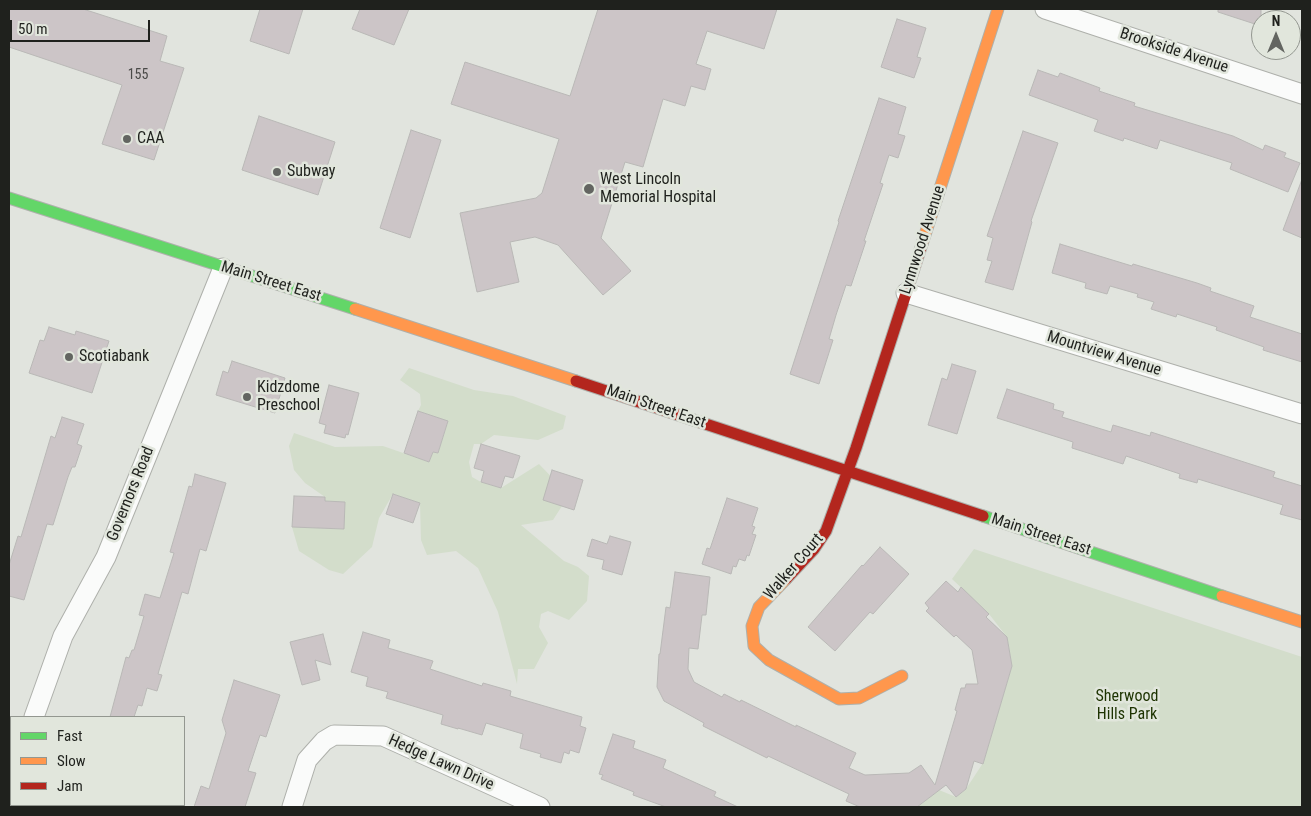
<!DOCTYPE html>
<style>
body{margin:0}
#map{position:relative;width:1311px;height:816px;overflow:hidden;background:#e1e4de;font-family:"Roboto Condensed",sans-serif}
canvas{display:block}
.frame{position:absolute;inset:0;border:10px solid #1f211d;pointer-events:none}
.legend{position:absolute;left:10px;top:716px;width:175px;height:90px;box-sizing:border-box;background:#e1e6dc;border:1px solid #939790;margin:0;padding:6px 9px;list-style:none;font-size:15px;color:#1f211d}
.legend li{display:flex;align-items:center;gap:10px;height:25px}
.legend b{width:25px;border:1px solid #939790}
.north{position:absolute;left:1251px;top:10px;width:50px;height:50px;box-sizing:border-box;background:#e1e6dc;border:1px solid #939790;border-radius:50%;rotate:0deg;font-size:14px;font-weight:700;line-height:20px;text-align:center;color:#1f211d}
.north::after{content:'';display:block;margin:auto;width:18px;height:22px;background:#636561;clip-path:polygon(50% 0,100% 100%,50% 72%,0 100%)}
.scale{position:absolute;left:10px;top:20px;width:140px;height:22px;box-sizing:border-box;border:2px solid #1f211d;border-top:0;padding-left:6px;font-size:15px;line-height:18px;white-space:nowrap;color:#1f211d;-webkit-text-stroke:4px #e1e6dc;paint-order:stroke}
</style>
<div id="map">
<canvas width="1311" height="816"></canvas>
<div class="frame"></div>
<ul class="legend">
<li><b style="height:6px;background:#63d668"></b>Fast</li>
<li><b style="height:6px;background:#ff974d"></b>Slow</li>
<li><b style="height:6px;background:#b3261e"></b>Jam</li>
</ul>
<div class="north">N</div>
<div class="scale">50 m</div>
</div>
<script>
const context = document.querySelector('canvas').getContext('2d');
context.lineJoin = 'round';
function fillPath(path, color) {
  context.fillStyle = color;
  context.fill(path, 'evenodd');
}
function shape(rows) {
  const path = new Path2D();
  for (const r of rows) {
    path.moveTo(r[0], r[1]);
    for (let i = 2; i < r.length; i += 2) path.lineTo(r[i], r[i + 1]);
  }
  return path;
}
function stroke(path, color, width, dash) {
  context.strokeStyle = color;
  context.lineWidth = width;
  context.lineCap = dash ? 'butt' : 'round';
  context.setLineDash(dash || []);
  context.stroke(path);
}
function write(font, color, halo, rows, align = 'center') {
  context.font = font + ' "Roboto Condensed",sans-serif';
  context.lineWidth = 5;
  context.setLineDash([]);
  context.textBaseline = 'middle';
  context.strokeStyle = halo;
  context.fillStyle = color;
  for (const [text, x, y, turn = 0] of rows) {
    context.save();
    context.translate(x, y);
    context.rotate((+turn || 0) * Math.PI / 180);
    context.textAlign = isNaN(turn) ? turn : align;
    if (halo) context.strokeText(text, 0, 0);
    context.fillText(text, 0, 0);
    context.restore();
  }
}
fillPath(shape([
 [409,368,474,390,513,396,566,416,563,429,538,440,494,435,481,444,474,444,469,462,472,477,481,482,501,488,539,464,569,495,553,520,521,525,564,561,578,567,589,576,587,601,569,620,548,611,541,614,539,627,548,643,534,669,518,669,517,684,498,612,478,568,456,551,427,555,421,540,420,503,393,494,379,518,372,547,343,574,329,570,299,551,292,527,343,529,345,502,325,501,325,497,305,483,294,470,289,446,294,433,335,447,383,446,429,462,433,452,438,453,448,422,418,411,421,405,420,394,400,380],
 [974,549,1302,657,1302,807,917,807,939,790,956,797,966,789,983,763,1012,666,1007,637,989,614,952,579]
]), '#d3ddcb');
const building = shape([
 [9,9,83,9,167,36,160,61,184,68,154,160,102,144,122,85,9,47,9,9],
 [260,9,303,9,289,54,250,41,260,9],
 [360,9,409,9,394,45,352,29,360,9],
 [598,9,777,9,764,49,707,31,696,64,711,69,705,90,691,86,685,106,663,99,643,167,625,162,601,238,631,271,603,295,558,245,535,237,510,242,519,282,477,292,460,213,536,198,542,193,559,139,451,104,465,62,570,96,598,9],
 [1218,9,1261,9,1261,26,1218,12,1218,9],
 [897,19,926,28,917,57,921,58,914,78,881,67,897,19],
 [1038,70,1058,77,1060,73,1100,88,1099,91,1135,103,1134,106,1233,136,1263,150,1265,145,1286,153,1284,157,1300,163,1288,192,1230,169,1232,163,1160,140,1157,149,1124,138,1123,141,1094,131,1098,120,1029,95,1038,70],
 [879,98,906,107,898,134,905,136,898,158,889,155,880,183,883,184,864,241,866,241,851,286,846,285,836,315,829,339,833,340,819,384,790,374,839,222,838,221,879,98],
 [259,116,335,142,318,195,242,170,259,116],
 [411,130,441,140,410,238,380,228,411,130],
 [1023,131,1058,143,1031,221,1032,222,1013,290,985,282,992,261,987,260,993,238,987,236,1023,131],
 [1301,182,1302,183,1302,238,1283,230,1301,182],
 [1060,244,1132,266,1133,264,1197,283,1211,288,1210,291,1254,306,1250,317,1302,334,1302,362,1263,350,1264,347,1216,330,1217,327,1177,314,1176,317,1151,309,1154,302,1137,297,1138,294,1110,286,1107,294,1085,288,1086,283,1052,273,1060,244],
 [49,327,75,335,76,331,109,341,92,393,29,373,40,340,44,341,49,327],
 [232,361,285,378,275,413,216,395,223,371,228,373,232,361],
 [952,364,976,371,957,434,928,425,942,378,947,380,952,364],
 [329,385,359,393,348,435,346,434,345,438,324,433,326,425,319,423,329,385],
 [1007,389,1054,404,1053,409,1064,412,1062,417,1111,432,1113,425,1150,436,1151,432,1275,472,1273,477,1302,486,1302,520,1280,514,1283,505,1198,479,1197,483,1179,478,1180,474,1126,456,1123,464,1072,448,1073,442,997,418,1007,389],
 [418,411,448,421,438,453,433,452,429,462,404,453,418,411],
 [62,417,84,424,77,444,82,446,75,467,72,467,68,477,53,525,47,524,24,600,9,596,9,565,18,536,21,537,51,436,55,438,62,417],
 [481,444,520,456,513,478,505,476,501,488,481,482,484,471,474,468,481,444],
 [552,470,583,480,574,510,543,500,552,470],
 [195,474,226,483,206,551,200,549,188,594,182,592,158,674,162,675,157,691,147,688,142,706,138,705,134,717,110,717,126,657,129,658,132,650,134,650,144,616,139,615,145,594,160,598,174,553,170,552,180,518,189,486,192,487,195,474],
 [393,494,420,503,413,523,386,514,393,494],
 [294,496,325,497,325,501,345,502,344,529,292,527,294,496],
 [727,498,758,508,752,526,755,527,752,534,756,535,749,556,747,555,745,561,739,559,736,567,733,566,731,574,702,564,707,548,710,549,727,498],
 [610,536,631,542,622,575,602,569,604,560,587,556,592,539,607,544,610,536],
 [880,547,909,574,873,614,870,612,835,651,808,627,862,565,863,566,880,547],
 [675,572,710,577,706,615,702,615,698,649,689,648,688,669,694,682,722,697,724,694,740,702,741,700,796,727,796,725,856,753,849,768,865,775,909,773,921,765,935,785,957,711,955,710,961,688,965,688,966,684,978,684,972,650,956,635,954,637,926,611,929,608,925,603,946,581,958,592,961,587,989,614,986,617,1007,637,1012,666,983,764,974,761,966,789,956,797,946,785,917,807,860,807,846,801,849,794,768,756,767,758,703,726,704,723,664,701,657,687,659,654,660,654,666,607,670,608,675,572],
 [363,632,390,640,388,648,433,661,430,669,482,686,483,683,511,691,510,696,582,717,580,726,586,728,579,753,570,750,569,754,564,752,561,763,540,757,541,754,520,748,523,734,486,723,482,735,458,728,458,729,441,724,443,715,386,698,388,692,366,686,368,677,351,672,363,632],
 [323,634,331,665,315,660,320,680,302,685,290,642,323,634],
 [234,680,280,695,266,737,260,735,248,771,256,773,245,807,194,807,201,786,209,789,226,733,222,720,234,680],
 [613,734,635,741,633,748,666,760,663,768,716,792,714,796,738,807,666,807,633,795,634,792,601,779,603,775,599,774,613,734]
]);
fillPath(building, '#ccc5c7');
stroke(building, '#b9b8b6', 1);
const street = shape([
 [1045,9,1302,94],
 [906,293,1302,414],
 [34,717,63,636,106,557,223,268],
 [9,791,11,791],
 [11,807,12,805],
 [292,807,307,760,324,741,334,735,383,736,540,807]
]);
const fast = shape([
 [9,198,355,309],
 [983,516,1222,596]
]);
const slow = shape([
 [922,244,998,9],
 [355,309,576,381],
 [786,579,759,607,752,626,754,646,769,660,839,699,859,698,902,676],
 [1222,596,1302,622]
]);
const jam = shape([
 [576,381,983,516],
 [786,579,814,549,826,531,856,448,922,244]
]);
stroke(street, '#aeb0ab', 21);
stroke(fast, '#aeb0ab', 13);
stroke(slow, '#aeb0ab', 13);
stroke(jam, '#aeb0ab', 13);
stroke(street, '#fafbfa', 19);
stroke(fast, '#63d668', 11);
stroke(slow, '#ff974d', 11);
stroke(jam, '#b3261e', 11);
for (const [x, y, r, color] of [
 [127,139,5,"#636561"],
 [277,172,5,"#636561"],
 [589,189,6,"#636561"],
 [69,357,5,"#636561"],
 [247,397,5,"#636561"]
]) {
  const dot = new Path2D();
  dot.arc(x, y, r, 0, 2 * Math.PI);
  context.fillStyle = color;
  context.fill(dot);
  stroke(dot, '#e1e6dc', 2);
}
write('14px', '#4a4a48', null, [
 ["155",138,75]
]);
write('16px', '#1f211d', '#e1e6dc', [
 ["Brookside Avenue",1174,51,18],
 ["Lynnwood Avenue",923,240,-72],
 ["Main Street East",271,282,17],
 ["Mountview Avenue",1104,354,17],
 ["Main Street East",656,407,19],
 ["Governors Road",131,494,-68],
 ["Main Street East",1041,535,18],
 ["Walker Court",794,567,-49],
 ["Hedge Lawn Drive",441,763,24]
]);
write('16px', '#1f211d', '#e1e6dc', [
 ["CAA",137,139],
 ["Subway",287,172],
 ["West Lincoln",600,180],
 ["Memorial Hospital",600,198],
 ["Scotiabank",79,357],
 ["Kidzdome",257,388],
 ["Preschool",257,406]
], 'left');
write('16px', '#1d3301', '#e1e6dc', [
 ["Sherwood",1127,697],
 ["Hills Park",1127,715]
]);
</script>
